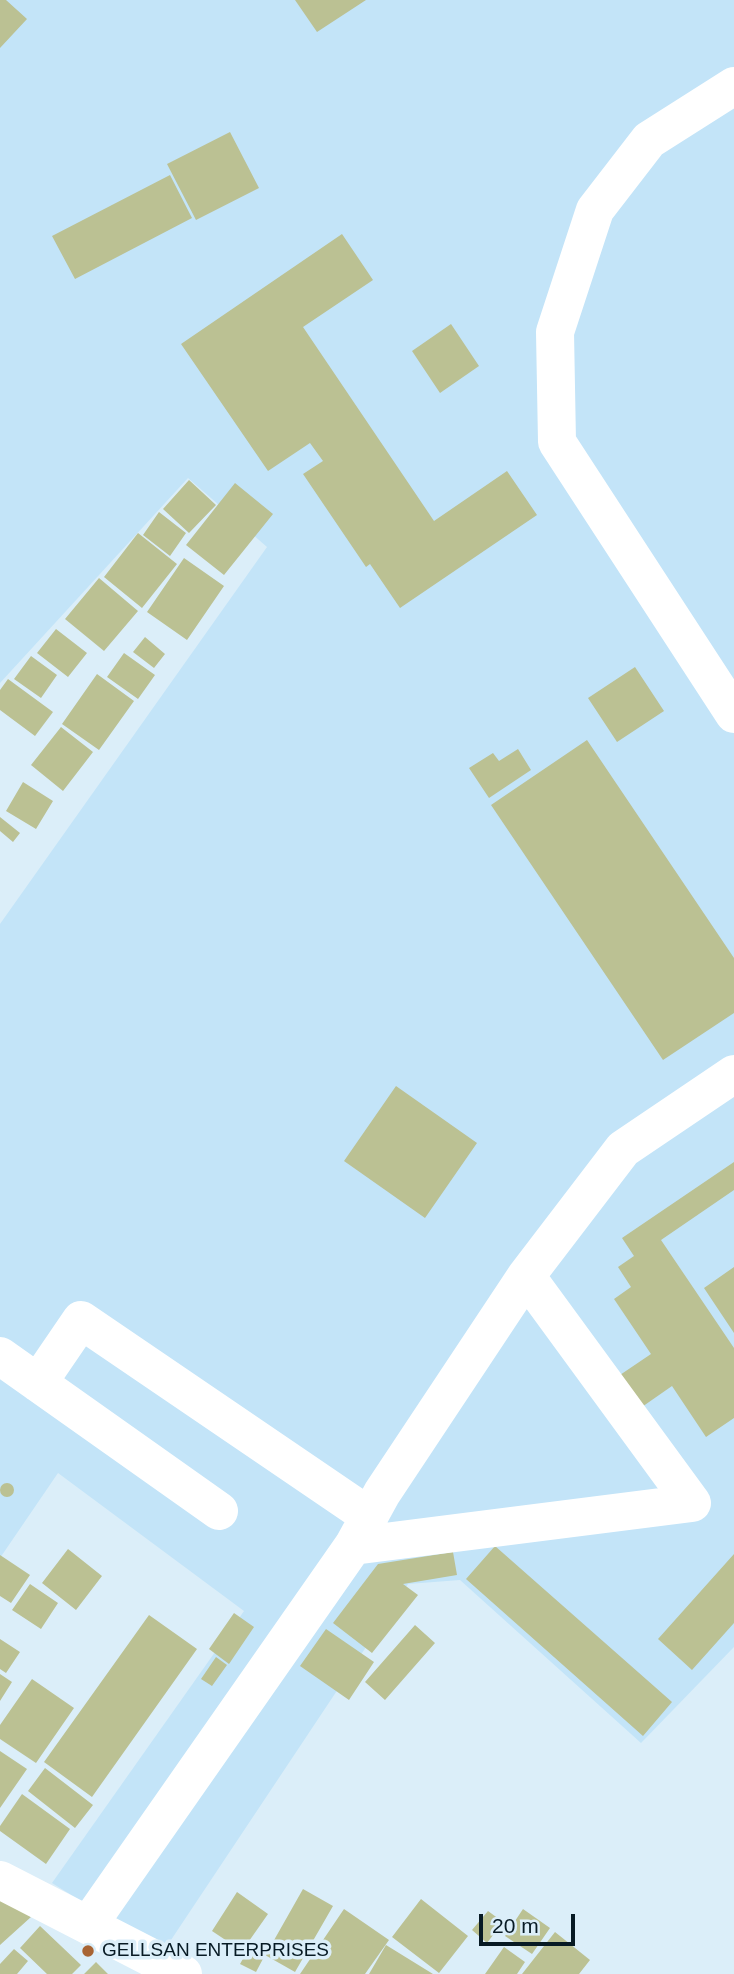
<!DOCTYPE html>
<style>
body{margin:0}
#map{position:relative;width:734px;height:1974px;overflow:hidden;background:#dbeef9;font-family:Helvetica,sans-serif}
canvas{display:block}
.scale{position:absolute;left:479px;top:1914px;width:96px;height:32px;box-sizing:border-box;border:4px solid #071a24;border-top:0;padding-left:9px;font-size:21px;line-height:24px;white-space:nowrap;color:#071a24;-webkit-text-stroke:5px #dbeef9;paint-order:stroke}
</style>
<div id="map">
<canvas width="734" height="1974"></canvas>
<div class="scale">20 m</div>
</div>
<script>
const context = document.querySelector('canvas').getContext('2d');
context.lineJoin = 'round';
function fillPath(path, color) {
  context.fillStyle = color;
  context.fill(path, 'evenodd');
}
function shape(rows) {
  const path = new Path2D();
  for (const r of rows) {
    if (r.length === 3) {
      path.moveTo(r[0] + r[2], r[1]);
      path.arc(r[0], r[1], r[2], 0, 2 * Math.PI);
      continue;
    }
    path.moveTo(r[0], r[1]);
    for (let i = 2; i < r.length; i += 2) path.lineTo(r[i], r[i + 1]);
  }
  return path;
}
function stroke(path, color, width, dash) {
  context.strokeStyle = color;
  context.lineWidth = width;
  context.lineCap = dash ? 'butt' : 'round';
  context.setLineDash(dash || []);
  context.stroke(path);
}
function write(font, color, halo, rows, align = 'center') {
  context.font = font + ' Helvetica,sans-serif';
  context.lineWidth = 7;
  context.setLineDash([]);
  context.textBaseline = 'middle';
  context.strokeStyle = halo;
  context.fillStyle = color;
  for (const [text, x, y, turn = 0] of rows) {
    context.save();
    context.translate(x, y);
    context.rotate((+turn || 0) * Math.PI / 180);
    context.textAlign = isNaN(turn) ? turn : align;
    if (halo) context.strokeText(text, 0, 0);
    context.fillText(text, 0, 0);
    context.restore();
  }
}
fillPath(shape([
 [0,0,734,0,734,1647,641,1743,460,1580,408,1584,163,1952,52,1883,244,1611,58,1473,0,1558,0,924,267,547,188,478,0,683]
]), '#c3e4f8');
fillPath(shape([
 [0,0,6,0,27,19,0,48],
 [295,0,366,0,317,32],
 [230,132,259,188,196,220,167,164],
 [170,175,192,218,75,279,52,236],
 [342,234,373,280,303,327,434,521,507,471,537,515,400,608,370,564,366,567,303,474,323,461,310,443,268,471,181,344],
 [451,324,479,366,440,393,412,351],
 [189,480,216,505,189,533,163,509],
 [235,483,273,514,224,575,186,545],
 [159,512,186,533,170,556,143,535],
 [138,533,177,564,142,608,104,577],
 [184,558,224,586,187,640,147,612],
 [99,578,138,611,104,651,65,619],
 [56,629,87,653,68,677,37,653],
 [145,637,165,654,154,668,133,652],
 [124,653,155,675,138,699,107,677],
 [31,656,57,675,41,698,14,679],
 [635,667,664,711,617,742,588,698],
 [97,674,134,701,99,750,62,724],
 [8,679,53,712,35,736,0,710,0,690],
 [61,727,93,752,63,791,31,765],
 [587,740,734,958,734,1013,663,1060,491,805],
 [518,749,531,770,489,798,469,768,493,753,499,761],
 [23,782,53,801,36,829,6,811],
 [0,817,20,833,13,842,0,831],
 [396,1086,477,1143,425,1218,344,1161],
 [734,1162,734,1190,661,1240,734,1348,734,1418,706,1437,672,1386,639,1409,617,1377,651,1354,614,1299,631,1287,618,1267,634,1256,622,1238],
 [734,1267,734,1333,704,1288],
 [7,1490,7],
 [495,1546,672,1702,643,1736,466,1579],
 [68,1549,102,1576,76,1610,42,1583],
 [453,1552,457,1575,403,1584,418,1595,372,1653,333,1623,378,1564],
 [734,1554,734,1623,692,1670,658,1639],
 [0,1555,30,1575,11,1603,0,1596],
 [30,1584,58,1603,41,1629,12,1610],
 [234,1613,254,1627,229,1664,209,1649],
 [149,1615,197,1649,92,1797,44,1762],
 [415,1625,435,1643,385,1700,365,1682],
 [326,1629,374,1662,349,1700,300,1666],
 [0,1639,20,1652,6,1673,0,1669],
 [216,1657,227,1665,212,1686,201,1679],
 [0,1674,12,1682,0,1701],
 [32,1679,74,1708,36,1763,0,1739,0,1725],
 [0,1751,27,1769,0,1808],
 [45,1768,93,1805,75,1828,28,1791],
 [22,1794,70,1829,46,1864,0,1831,0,1826],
 [0,1888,31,1917,0,1945],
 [303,1889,333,1906,295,1972,265,1955,256,1972,240,1964,253,1941,269,1949],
 [237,1892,268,1914,242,1951,212,1931],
 [421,1899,468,1936,439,1973,392,1937],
 [344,1909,389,1940,365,1974,300,1974],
 [523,1909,550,1928,532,1954,505,1936],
 [488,1911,503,1922,487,1943,472,1930],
 [40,1926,81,1965,72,1974,47,1974,20,1948],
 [555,1932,590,1960,579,1974,522,1974],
 [386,1945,433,1974,369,1974],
 [504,1947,525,1962,517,1974,485,1974],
 [14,1949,28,1961,17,1974,0,1974,0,1964],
 [96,1962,108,1974,84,1974]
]), '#bbc193');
stroke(shape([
 [734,86,649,140,595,210,555,332,557,442,734,714],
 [0,1356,219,1511],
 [38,1383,81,1320,369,1516],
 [353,1546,692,1503,526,1276],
 [89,1924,353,1546,382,1493,526,1276,623,1149,734,1074]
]), '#fff', 38);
stroke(shape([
 [0,1880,183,1974]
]), '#fff', 38);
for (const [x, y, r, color] of [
 [88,1951,7,"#a86433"]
]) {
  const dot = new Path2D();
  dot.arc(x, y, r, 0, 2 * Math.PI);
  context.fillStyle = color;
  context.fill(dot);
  stroke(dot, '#dbeef9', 2.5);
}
write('19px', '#071a24', '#dbeef9', [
 ["GELLSAN ENTERPRISES",102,1951]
], 'left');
</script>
